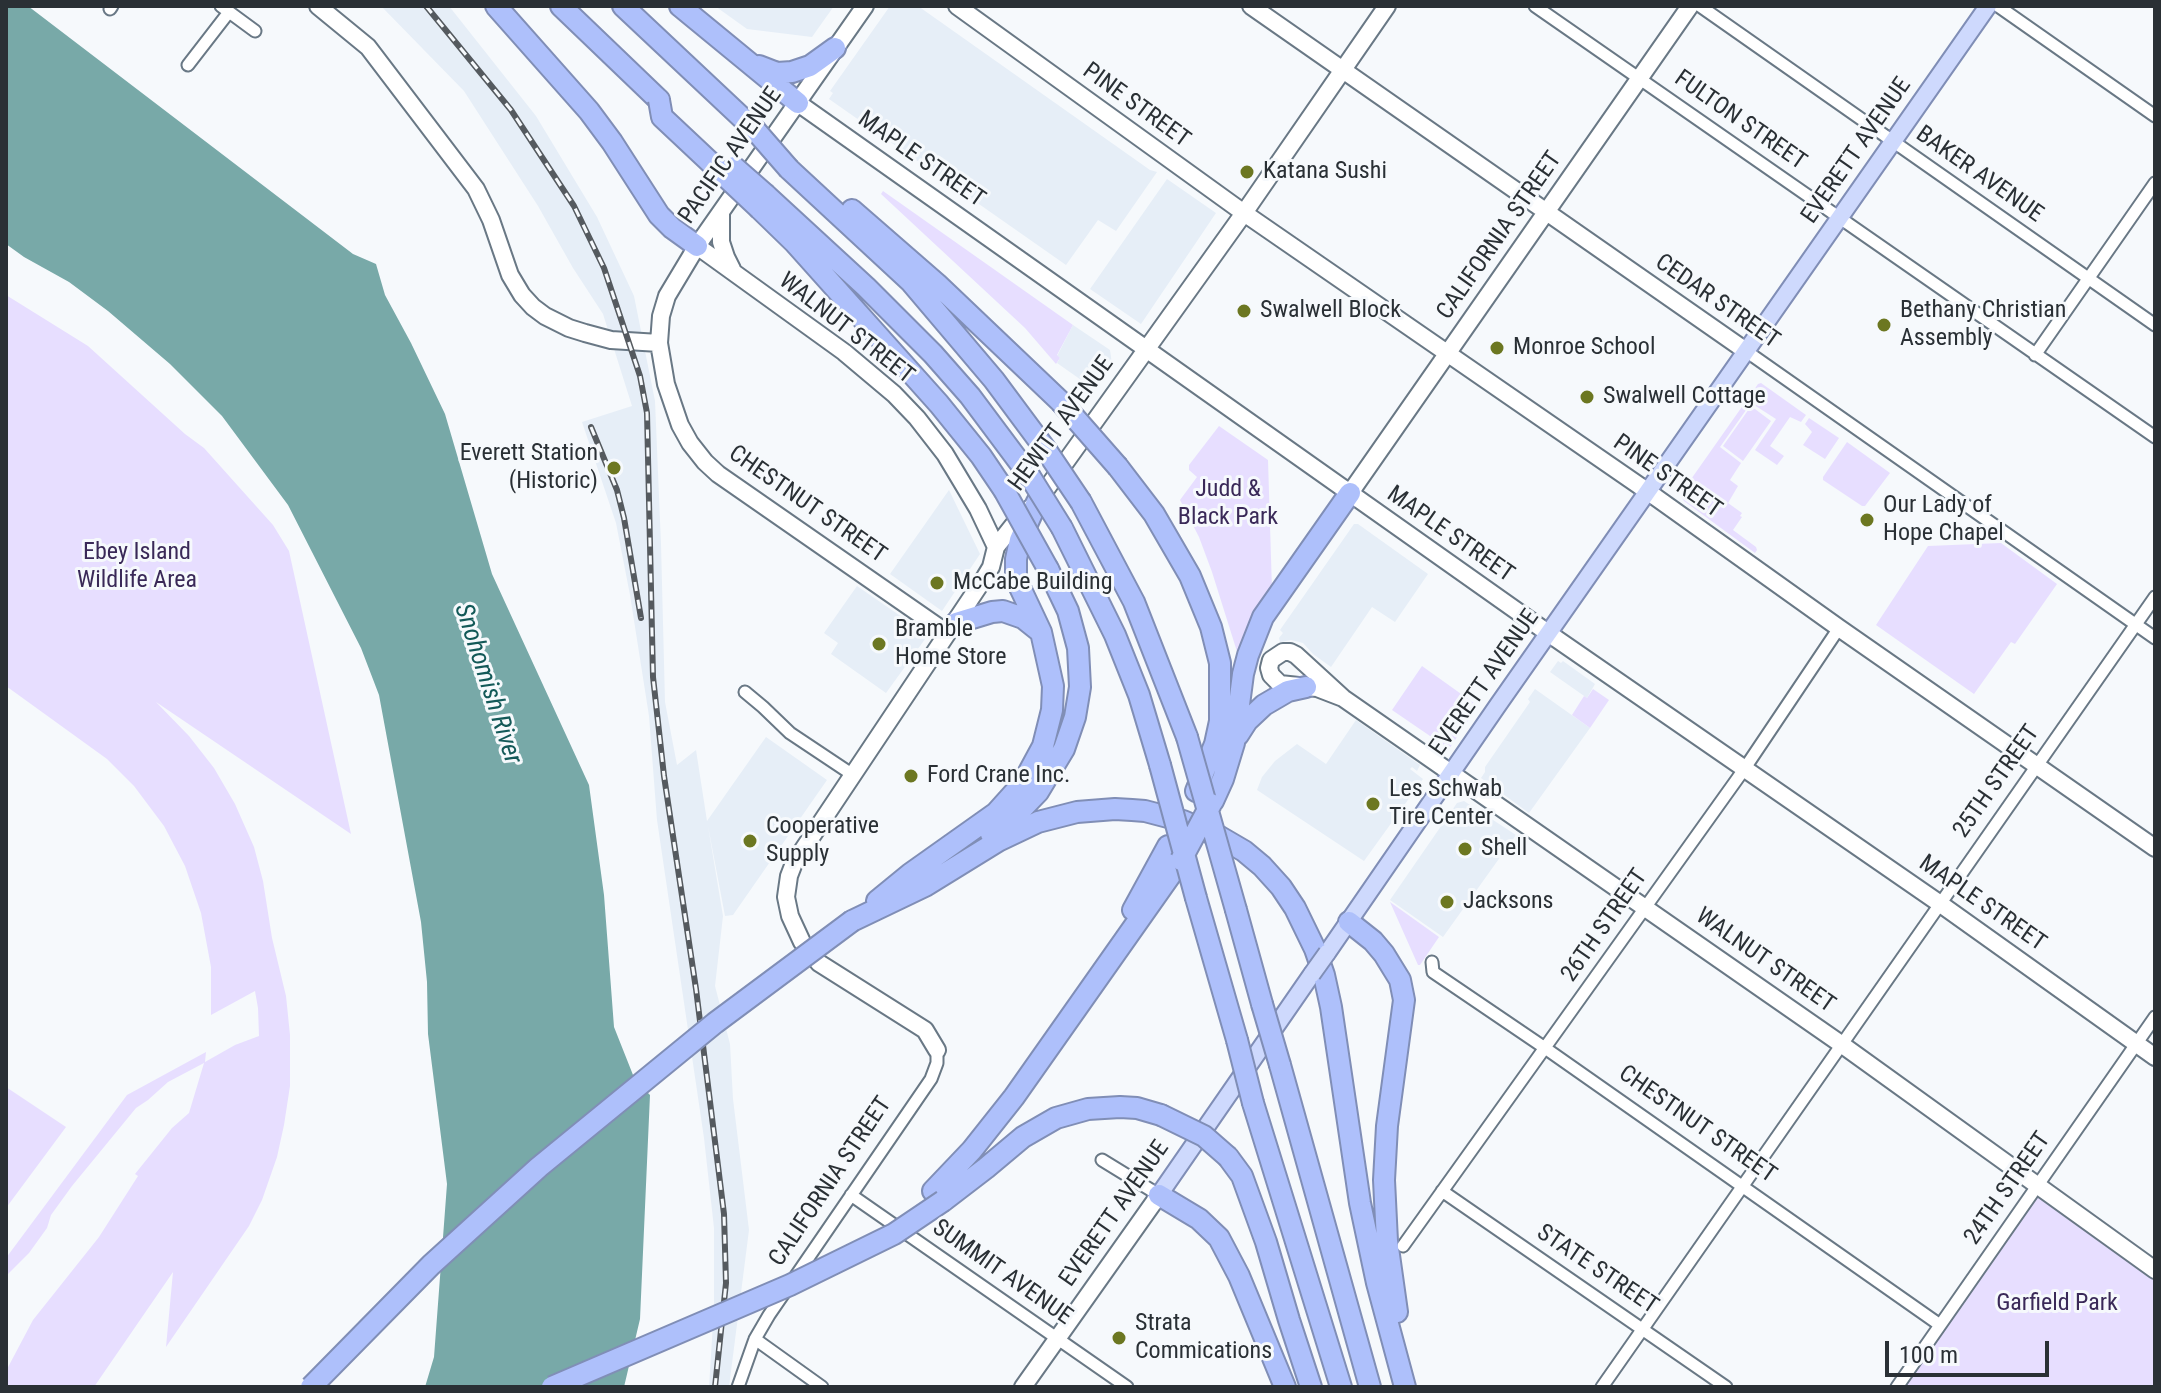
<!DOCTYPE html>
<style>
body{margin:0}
#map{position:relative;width:2161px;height:1393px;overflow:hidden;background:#f6f9fc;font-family:"Roboto Condensed",sans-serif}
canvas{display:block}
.frame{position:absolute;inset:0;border:8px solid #2a3035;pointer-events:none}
.scale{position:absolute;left:1885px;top:1341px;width:164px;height:36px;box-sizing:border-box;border:4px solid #2a3035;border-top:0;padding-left:10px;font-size:24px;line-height:28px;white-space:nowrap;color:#2a3035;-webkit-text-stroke:6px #f6f9fc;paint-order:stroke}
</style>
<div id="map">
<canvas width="2161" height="1393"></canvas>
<div class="frame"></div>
<div class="scale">100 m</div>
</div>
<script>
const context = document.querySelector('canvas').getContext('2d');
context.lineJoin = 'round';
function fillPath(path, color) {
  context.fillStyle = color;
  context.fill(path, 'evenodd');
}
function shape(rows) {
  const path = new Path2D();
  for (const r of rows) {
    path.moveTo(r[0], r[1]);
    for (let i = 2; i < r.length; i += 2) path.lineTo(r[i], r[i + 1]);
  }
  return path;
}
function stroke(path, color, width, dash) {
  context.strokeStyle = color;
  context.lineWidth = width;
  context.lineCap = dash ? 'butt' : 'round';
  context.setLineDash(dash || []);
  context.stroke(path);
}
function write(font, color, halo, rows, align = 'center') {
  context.font = font + ' "Roboto Condensed",sans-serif';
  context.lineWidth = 6;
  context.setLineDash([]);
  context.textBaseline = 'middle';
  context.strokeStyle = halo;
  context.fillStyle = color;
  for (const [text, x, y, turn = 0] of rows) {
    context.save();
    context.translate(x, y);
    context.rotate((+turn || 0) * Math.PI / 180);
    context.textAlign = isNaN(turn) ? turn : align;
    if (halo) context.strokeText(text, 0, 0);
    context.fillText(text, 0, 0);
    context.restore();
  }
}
fillPath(shape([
 [381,6,449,6,536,116,597,217,634,296,655,401,661,544,665,702,677,765,696,750,707,821,766,737,827,780,733,915,725,916,708,826,723,916,715,986,730,1044,733,1099,749,1230,729,1387,709,1387,714,1307,714,1228,704,1138,657,820,649,716,630,595,616,523,582,422,632,406,603,314,573,268,538,206,464,91],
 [715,6,834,6,812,37,747,29],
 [890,6,918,6,1150,170,1157,172,1116,231,1098,220,1066,265,829,99,833,93,830,91],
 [1167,179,1216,213,1141,324,1090,289],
 [1073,325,1110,350,1112,364,1094,389,1057,363,1060,358,1057,356],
 [949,490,980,554,942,611,890,574],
 [1354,524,1358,524,1428,574,1395,622,1372,607,1331,667,1313,654,1303,643,1291,640,1280,642,1279,638,1283,633,1280,630],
 [857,586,928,635,886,693,831,654,838,643,824,633],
 [1558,661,1561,663,1563,661,1595,684,1587,698,1550,672],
 [1535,689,1590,728,1529,813,1481,778,1485,772,1485,767,1530,702,1528,699],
 [1356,720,1420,765,1417,771,1412,767,1410,769,1423,779,1364,861,1257,790,1262,777,1275,761,1297,744,1326,764],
 [1464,801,1516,835,1443,937,1390,900,1457,803]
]), '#e6eef7');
fillPath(shape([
 [883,191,1073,325,1057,355,1060,358,1056,364,1025,328,881,194],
 [6,295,88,346,185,434,204,448,273,525,289,551,351,834,156,702,189,736,214,768,235,804,254,847,263,881,272,938,286,996,290,1035,290,1086,284,1125,277,1157,262,1200,249,1226,166,1347,173,1272,94,1387,6,1387,6,1371,33,1320,99,1237,138,1176,135,1174,172,1128,189,1113,204,1063,168,1082,148,1100,136,1108,72,1186,51,1215,47,1228,29,1253,6,1276,6,1258,127,1095,206,1052,205,1062,235,1045,259,1036,258,1008,255,991,211,1015,211,967,201,913,185,866,164,826,134,786,107,759,6,686],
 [1761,383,1806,415,1801,422,1790,417,1770,446,1784,456,1777,465,1755,450,1776,419,1751,403,1720,447,1741,463,1730,480,1738,486,1728,503,1742,513,1740,516,1742,517,1733,530,1756,547,1757,550,1755,553,1684,501,1681,497,1682,492,1758,384],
 [1751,406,1771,421,1743,461,1723,446],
 [1809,418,1839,438,1825,459,1803,445,1812,432,1805,424],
 [1219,426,1268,460,1272,590,1239,658,1212,572,1199,537,1180,500,1197,477,1189,470,1189,465],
 [1847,442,1890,473,1865,506,1862,506,1823,480,1823,477],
 [2001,543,2057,584,2015,644,2011,642,1974,694,1876,625,1928,546],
 [1422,666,1478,706,1449,749,1392,710],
 [1593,689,1609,700,1590,728,1572,715,1584,696,1587,698],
 [1390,902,1439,937,1420,965,1418,965],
 [6,1087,66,1127,6,1208],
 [2037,1187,2155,1270,2155,1387,1897,1387]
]), '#e7deff');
fillPath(shape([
 [6,6,28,6,353,254,376,264,385,295,411,343,445,414,492,574,589,785,604,895,614,1027,635,1080,650,1095,640,1319,624,1387,425,1387,434,1357,447,1184,428,1034,427,982,421,922,379,695,361,648,288,505,222,416,170,364,108,311,69,282,24,257,6,244]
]), '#78a9a8');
const street = shape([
 [221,6,255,31],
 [1535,6,2155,437],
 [1700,6,2155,325],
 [1998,6,2155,116],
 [110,9,112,6],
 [188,65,229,12],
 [1746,351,2155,638],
 [2035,355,2155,183],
 [745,692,763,707,790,733,853,775],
 [1432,962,1433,972,1545,1048,1940,1325],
 [1102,1160,1159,1195],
 [1442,1191,1726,1387],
 [851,1195,1127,1387],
 [1403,1246,1745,768,1839,628],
 [755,1339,822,1387],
 [738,1387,755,1339,769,1315,931,1079,937,1063,937,1050],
 [1602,1387,2155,597],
 [1897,1387,2155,1017]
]);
const secondary = shape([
 [318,6,368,47,476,189,491,220,510,275,522,295,533,307,545,316,569,328,585,333,611,340,659,343],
 [865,6,697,246,667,296,661,316,659,343,666,384,680,425,690,443,705,462,718,474,947,633],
 [957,6,1244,213,1647,491,1839,628,2155,848],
 [1251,6,1746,351],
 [798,103,1548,633,1939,903,2155,1057],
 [721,213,721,242,726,257,732,269],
 [697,246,844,352,894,394,917,418,945,454,978,509,996,547],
 [1350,493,1690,6],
 [1343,698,1317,688,1280,684,1271,675,1269,668,1271,660,1283,652,1290,652,1296,655,1343,698,1841,1044,2155,1270],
 [937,1050,925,1030,819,963,802,942,790,916,786,897,789,876,794,863,985,577,991,567,996,547,1015,523,1037,502,1244,213,1387,6],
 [1023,1387,1159,1195]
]);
const primary = shape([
 [1327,953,1498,705,1988,6],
 [1159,1195,1312,974]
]);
const highway = shape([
 [496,6,589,111,612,142,659,215,672,228,697,246],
 [561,6,659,100],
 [623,6,755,130],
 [680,6,798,103],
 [759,66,777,73,792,72,810,66,835,48],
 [789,169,911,282,994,380,1046,450],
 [766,195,866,287,933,354,970,396,1029,475],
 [760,209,795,243,939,404,981,456,1004,490],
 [852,210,937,284,1061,402],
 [1118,467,1154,514,1190,576,1211,627,1220,663,1220,721,1215,744,1196,791],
 [1081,502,1134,602,1187,737],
 [1062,528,1115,635,1139,695,1160,765],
 [956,623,992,612,1003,611,1023,618,1038,630],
 [1238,735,1247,721,1264,705,1288,691,1306,687],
 [1213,801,1223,779,1234,743,1243,674,1248,655,1263,617,1350,493],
 [991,834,1014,817,1038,792,1064,749,1075,717,1080,687,1078,648,1068,611,1048,569],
 [1196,898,1237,1040],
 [877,901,910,874,996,813,1023,783,1043,746,1052,710,1053,686,1041,632,1016,579,1016,559,1020,540,1037,502],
 [1133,910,1168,846],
 [1236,910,1262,1004],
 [852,921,925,886,998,841,1038,822,1077,812,1115,809,1132,810,1145,811,1183,821,1220,837,1244,851,1262,866,1281,887,1295,908,1315,949,1324,975,1331,1007,1360,1203,1377,1283,1405,1387],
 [1349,922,1373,941,1384,954,1400,980,1404,1000,1387,1126,1384,1180,1387,1241,1397,1312],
 [1280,1065,1370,1387],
 [1253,1103,1341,1387],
 [1228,1157,1242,1176,1266,1242,1289,1320,1311,1387],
 [933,1191,972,1150,1014,1097,1181,860],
 [1159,1195,1199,1219,1219,1238,1239,1276,1285,1387],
 [943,1201,986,1168,1023,1137,1056,1118,1088,1109,1120,1107,1137,1108,1161,1115]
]);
stroke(street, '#697885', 15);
stroke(secondary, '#697885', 20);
stroke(primary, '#808eb6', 20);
stroke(highway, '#808eb6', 24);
stroke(street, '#fff', 11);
stroke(secondary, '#fff', 16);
stroke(primary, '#ced9fd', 16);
stroke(highway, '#aec0fb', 20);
const rail = shape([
 [426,6,511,110,574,206,604,268,640,376,647,413,653,677,664,776,696,989,724,1214,726,1283,715,1387],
 [591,427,617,490,624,518,641,618]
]);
stroke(rail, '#555a5f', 6);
stroke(rail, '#f6f9fc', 3, [9]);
const primaryBridge = shape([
 [1312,974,1327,953]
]);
const highwayBridge = shape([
 [659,100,662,117,760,209],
 [755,130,789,169],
 [734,167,766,195],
 [1061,402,1118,467],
 [1046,450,1081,502],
 [1029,475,1062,528],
 [1004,490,1048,569],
 [1187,737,1236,910],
 [1160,765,1196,898],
 [1181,860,1211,804],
 [1262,1004,1280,1065],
 [1237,1040,1253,1103],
 [1161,1115,1204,1136,1228,1157],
 [311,1387,431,1265,539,1167,715,1023,852,921],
 [552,1387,790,1285,894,1234,943,1201]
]);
stroke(primaryBridge, '#808eb6', 20, []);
stroke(highwayBridge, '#808eb6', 24, []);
stroke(primaryBridge, '#ced9fd', 16);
stroke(highwayBridge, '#aec0fb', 20);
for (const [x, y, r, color] of [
 [1247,172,8,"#6c7721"],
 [1244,311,8,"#6c7721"],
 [1884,325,8,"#6c7721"],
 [1497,348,8,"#6c7721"],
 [1587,397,8,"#6c7721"],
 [614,468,8,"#6c7721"],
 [1867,520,8,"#6c7721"],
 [937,583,8,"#6c7721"],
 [879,644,8,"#6c7721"],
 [911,776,8,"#6c7721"],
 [1373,804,8,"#6c7721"],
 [750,841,8,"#6c7721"],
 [1465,849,8,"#6c7721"],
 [1447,902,8,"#6c7721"],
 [1119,1338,8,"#6c7721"]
]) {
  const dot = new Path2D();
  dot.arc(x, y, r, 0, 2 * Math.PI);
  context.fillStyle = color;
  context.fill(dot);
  stroke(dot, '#f6f9fc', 3);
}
write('24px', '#2a3035', '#f6f9fc', [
 ["PINE STREET",1136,106,36],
 ["FULTON STREET",1740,121,35],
 ["EVERETT AVENUE",1857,151,-55],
 ["PACIFIC AVENUE",731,156,-55],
 ["MAPLE STREET",921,160,35],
 ["BAKER AVENUE",1979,175,35],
 ["CALIFORNIA STREET",1500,236,-55],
 ["CEDAR STREET",1717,302,35],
 ["WALNUT STREET",846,329,38],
 ["HEWITT AVENUE",1062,424,-54],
 ["PINE STREET",1667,477,35],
 ["CHESTNUT STREET",807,505,35],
 ["MAPLE STREET",1450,535,35],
 ["EVERETT AVENUE",1485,683,-55],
 ["25TH STREET",1997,782,-55],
 ["MAPLE STREET",1982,904,35],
 ["26TH STREET",1605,926,-55],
 ["WALNUT STREET",1765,961,35],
 ["CHESTNUT STREET",1697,1125,35],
 ["CALIFORNIA STREET",831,1182,-56],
 ["24TH STREET",2008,1189,-55],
 ["EVERETT AVENUE",1115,1214,-55],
 ["STATE STREET",1597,1270,34],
 ["SUMMIT AVENUE",1002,1273,35]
]);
write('24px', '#2a3035', '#f6f9fc', [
 ["Katana Sushi",1263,172],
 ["Swalwell Block",1260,311],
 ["Bethany Christian",1900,311],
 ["Assembly",1900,339],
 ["Monroe School",1513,348],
 ["Swalwell Cottage",1603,397],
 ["Everett Station",598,454,"right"],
 ["(Historic)",598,482,"right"],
 ["Our Lady of",1883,506],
 ["Hope Chapel",1883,534],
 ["McCabe Building",953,583],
 ["Bramble",895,630],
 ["Home Store",895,658],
 ["Ford Crane Inc.",927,776],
 ["Les Schwab",1389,790],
 ["Tire Center",1389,818],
 ["Cooperative",766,827],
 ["Supply",766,855],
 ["Shell",1481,849],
 ["Jacksons",1463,902],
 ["Strata",1135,1324],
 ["Commications",1135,1352]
], 'left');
write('24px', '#3a2958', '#f6f9fc', [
 ["Judd &",1228,490],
 ["Black Park",1228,518],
 ["Ebey Island",137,553],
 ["Wildlife Area",137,581],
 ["Garfield Park",2057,1304]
]);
write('italic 26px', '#135958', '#f6f9fc', [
 ["Snohomish River",487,684,72]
]);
</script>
